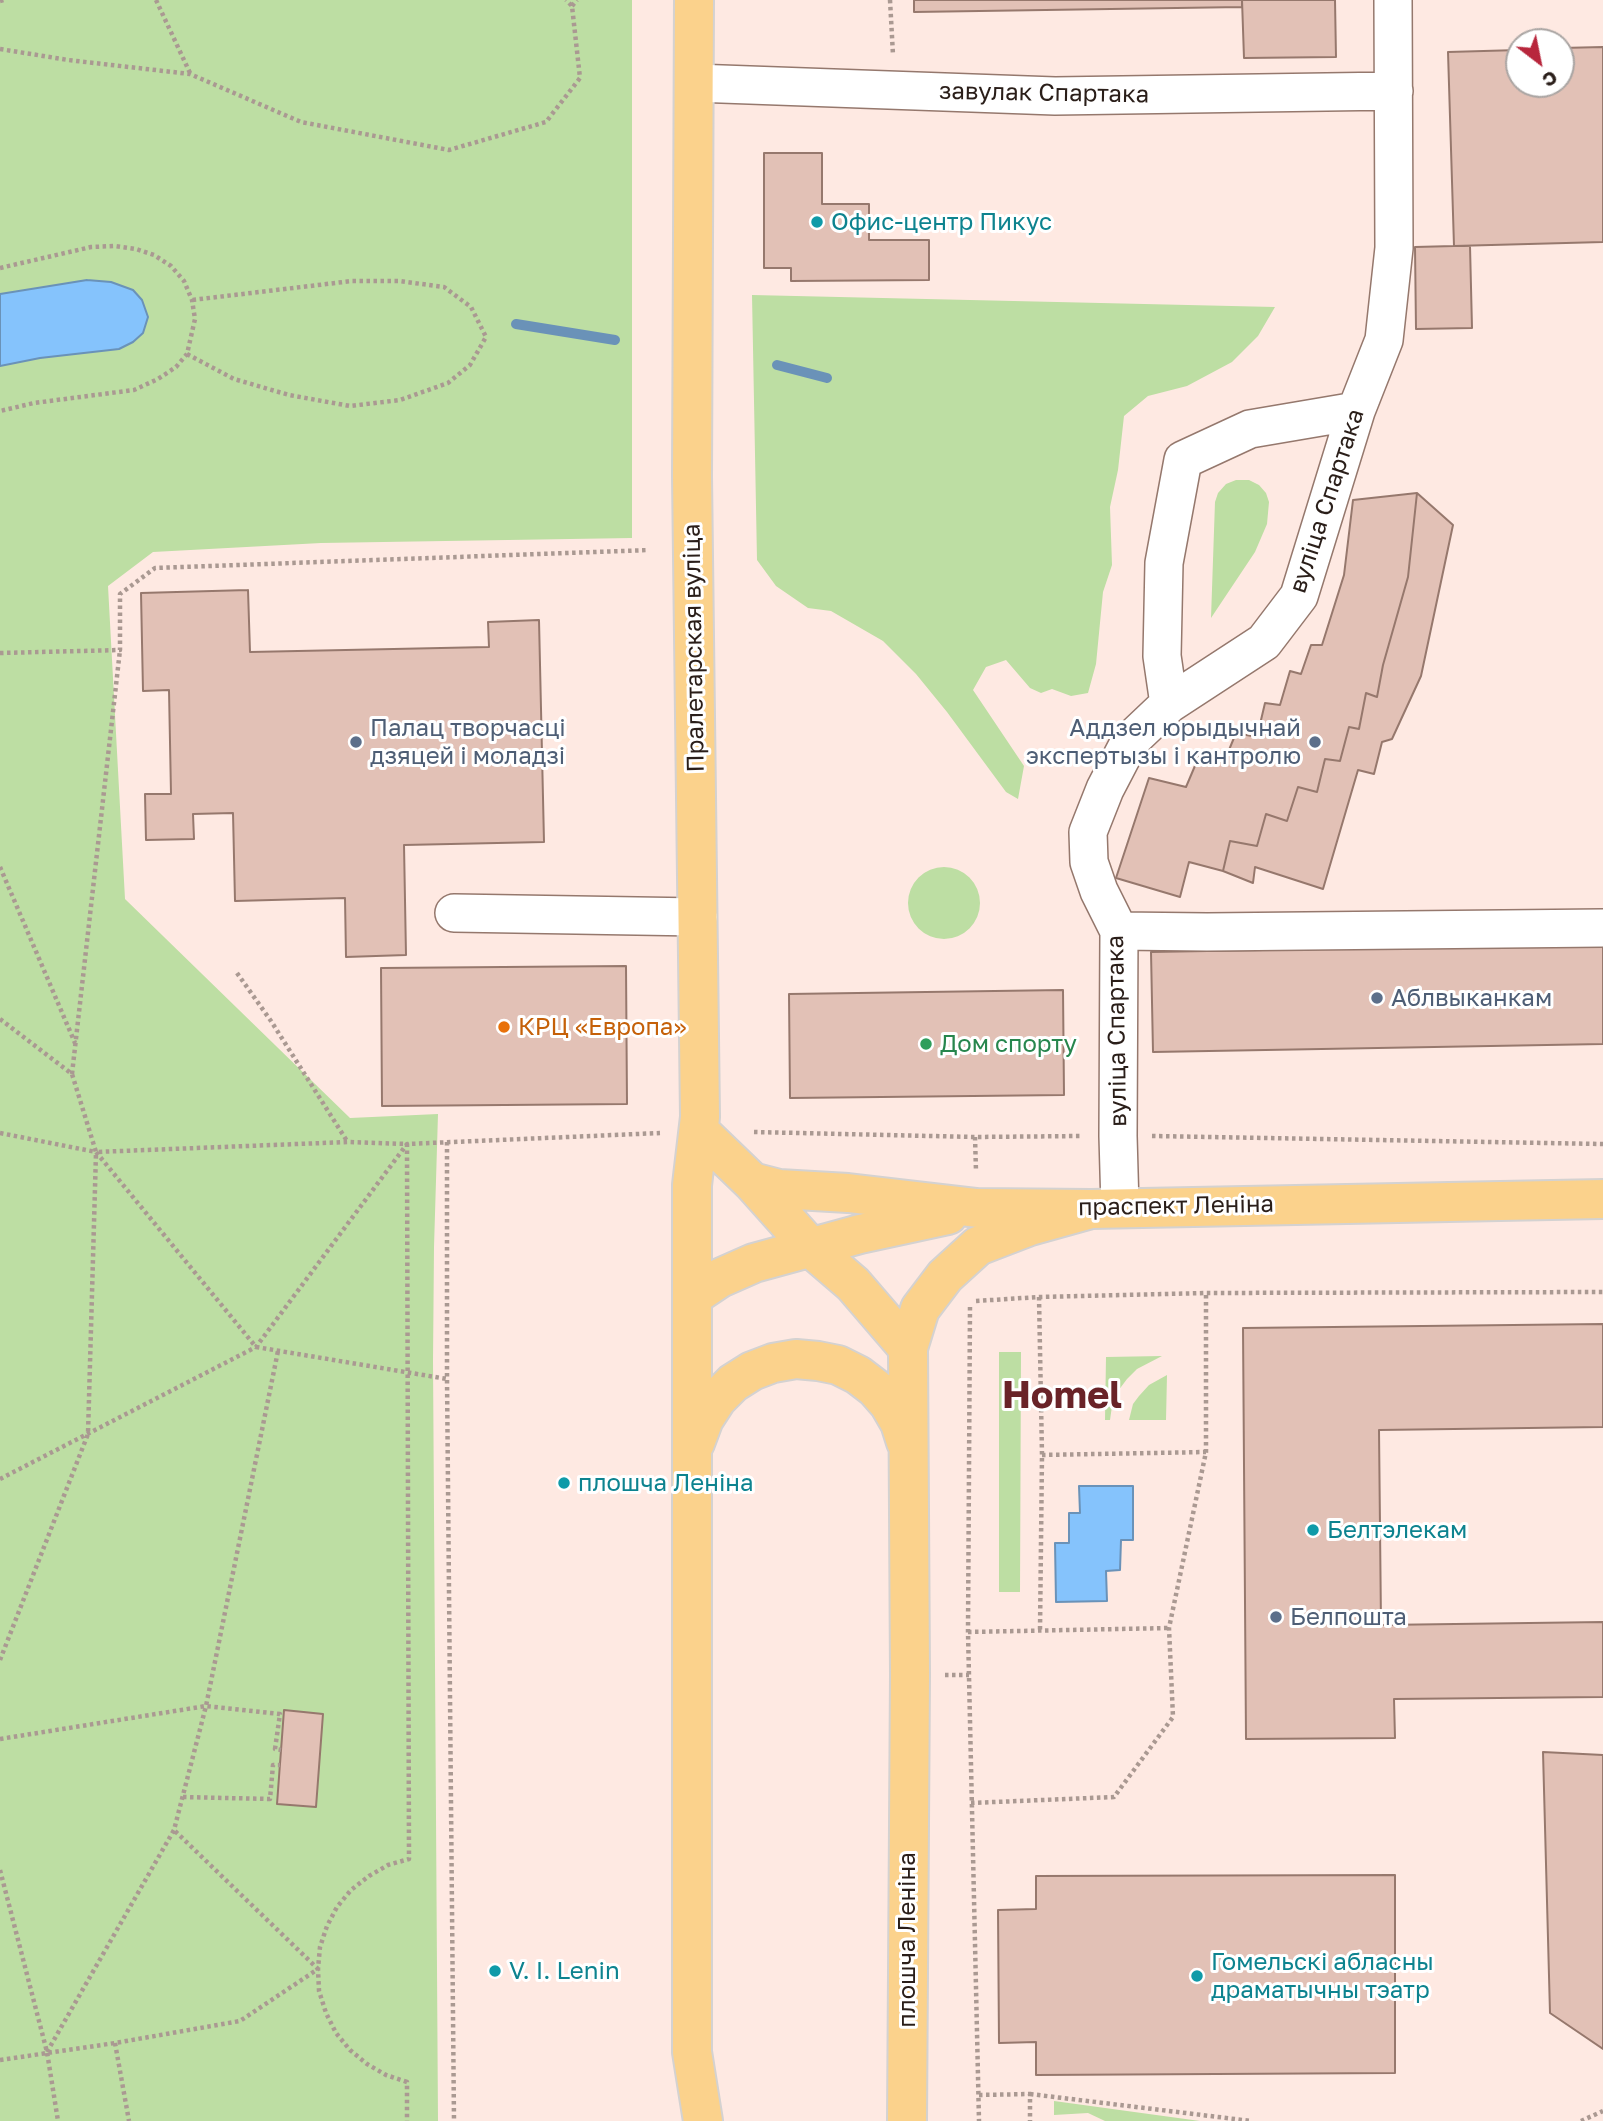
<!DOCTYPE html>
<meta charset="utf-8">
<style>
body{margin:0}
#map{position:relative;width:1603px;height:2121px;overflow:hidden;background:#fee9e2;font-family:"Golos Text",sans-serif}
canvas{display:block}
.north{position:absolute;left:1505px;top:28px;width:70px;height:70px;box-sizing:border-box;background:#fff;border:2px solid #aaa5a3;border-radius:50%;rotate:148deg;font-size:19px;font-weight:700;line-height:28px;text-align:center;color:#2a1e19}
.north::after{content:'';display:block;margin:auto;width:24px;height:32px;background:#b8263c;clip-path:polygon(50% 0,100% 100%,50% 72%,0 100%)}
</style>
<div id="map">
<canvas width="1603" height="2121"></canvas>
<div class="north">С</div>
</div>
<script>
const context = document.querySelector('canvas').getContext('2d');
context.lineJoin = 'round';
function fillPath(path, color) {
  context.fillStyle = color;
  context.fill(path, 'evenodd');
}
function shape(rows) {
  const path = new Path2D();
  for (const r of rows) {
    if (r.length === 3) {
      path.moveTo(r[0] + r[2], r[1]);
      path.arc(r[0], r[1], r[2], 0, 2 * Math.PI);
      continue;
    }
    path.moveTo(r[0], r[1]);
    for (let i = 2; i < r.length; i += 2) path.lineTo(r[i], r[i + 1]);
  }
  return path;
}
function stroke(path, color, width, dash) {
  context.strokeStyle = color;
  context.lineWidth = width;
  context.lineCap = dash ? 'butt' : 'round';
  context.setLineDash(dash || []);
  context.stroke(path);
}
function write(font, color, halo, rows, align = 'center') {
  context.font = font + ' "Golos Text",sans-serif';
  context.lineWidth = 6;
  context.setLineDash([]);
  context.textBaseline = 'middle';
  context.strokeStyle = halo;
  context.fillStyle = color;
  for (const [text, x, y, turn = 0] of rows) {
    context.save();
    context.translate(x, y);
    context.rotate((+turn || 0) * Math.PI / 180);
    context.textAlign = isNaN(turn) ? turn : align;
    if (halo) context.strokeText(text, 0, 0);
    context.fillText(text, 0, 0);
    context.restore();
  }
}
fillPath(shape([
 [0,0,632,0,632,538,321,543,153,552,108,586,125,899,350,1118,438,1114,434,1247,433,1361,438,2121,0,2121],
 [752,295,1275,307,1258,336,1232,362,1187,386,1148,396,1124,416,1118,470,1110,507,1112,565,1103,592,1096,664,1088,693,1071,696,1052,689,1041,693,1030,688,1006,660,986,667,973,690,1024,766,1018,799,1006,792,947,712,916,674,883,641,831,611,808,608,776,586,757,560],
 [1236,480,1249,480,1259,485,1266,493,1269,502,1267,524,1255,552,1211,618,1215,502,1218,493,1226,484],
 [944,903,36],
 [999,1352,1021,1352,1020,1592,999,1592],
 [1162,1356,1137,1369,1127,1379,1118,1391,1112,1406,1110,1420,1105,1420,1106,1357],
 [1167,1375,1166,1420,1129,1420,1133,1404,1139,1396,1149,1385],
 [1054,2101,1200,2121,1105,2121,1088,2113,1054,2115]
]), '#bddea3');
const water = shape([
 [87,280,111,282,133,290,142,300,148,317,143,333,133,342,119,349,40,358,0,366,0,294,87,280],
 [1079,1486,1133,1486,1133,1540,1121,1540,1120,1570,1106,1571,1107,1601,1056,1602,1055,1543,1069,1543,1069,1513,1080,1513,1079,1486]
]);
fillPath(water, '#85c3fc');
stroke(water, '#6a92b8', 2);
stroke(shape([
 [516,324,615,340],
 [777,365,827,378]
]), '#6a92b8', 10);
const building = shape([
 [914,0,1242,0,1242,7,914,12,914,0],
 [1242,0,1335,0,1336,57,1244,58,1242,0],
 [1603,47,1603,242,1454,246,1448,52,1519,50,1519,84,1561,84,1561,48,1603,47],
 [764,153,822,153,822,204,869,204,869,240,929,240,929,280,791,281,791,268,764,268,764,153],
 [1454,246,1470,246,1472,328,1416,329,1415,247,1454,246],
 [1417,493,1453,525,1421,676,1392,739,1382,742,1374,774,1358,770,1323,889,1255,867,1253,883,1223,871,1230,841,1257,846,1266,814,1287,821,1298,787,1317,792,1325,759,1340,761,1349,727,1359,729,1366,693,1377,697,1383,665,1408,577,1417,493],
 [1417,493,1408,577,1383,665,1377,697,1366,693,1359,729,1349,727,1340,761,1325,759,1317,792,1298,787,1287,821,1266,814,1257,846,1230,841,1223,871,1189,862,1180,897,1116,878,1149,778,1186,787,1200,754,1224,762,1236,733,1257,737,1265,703,1280,705,1290,671,1301,674,1311,645,1322,645,1344,575,1353,500,1417,493],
 [248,590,250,652,489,647,488,622,539,620,544,842,404,845,406,955,346,957,345,898,235,901,233,813,193,814,194,839,146,840,145,794,171,794,169,690,143,691,141,593,248,590],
 [1603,944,1603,1044,1153,1052,1151,952,1603,944],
 [626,966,627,1104,382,1106,381,968,626,966],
 [1063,990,1064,1095,790,1098,789,994,1063,990],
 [1603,1324,1603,1427,1379,1430,1381,1625,1603,1622,1603,1697,1394,1699,1395,1738,1246,1739,1243,1328,1603,1324],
 [284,1710,323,1714,316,1807,277,1804,284,1710],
 [1543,1752,1603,1755,1603,2049,1550,2013,1543,1752],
 [1395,1875,1395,2073,1036,2075,1036,2042,999,2043,998,1910,1036,1909,1036,1876,1395,1875]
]);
fillPath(building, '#e2c1b6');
stroke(building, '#96786d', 2);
const minor = shape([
 [694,83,1055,96,1394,91],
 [1169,704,1162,656,1164,563,1183,460,1250,429,1356,411],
 [454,913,698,917],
 [1119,931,1207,932,1603,928],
 [1120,1207,1118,1136,1119,931,1099,891,1089,862,1088,832,1105,789,1130,741,1169,704,1264,642,1299,596,1356,411,1384,340,1394,248,1393,0]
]);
const major = shape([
 [694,0,692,476,700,1117,692,1185,692,2052,703,2121],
 [700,1132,752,1182,811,1248,853,1284,908,1348],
 [752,1182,779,1189,848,1193,977,1208,1091,1209,1603,1199],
 [693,1296,720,1278,754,1263,860,1234,948,1215],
 [695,1443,704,1419,717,1399,733,1383,752,1371,773,1363,796,1359,818,1361,838,1365,858,1375,875,1388,889,1404,900,1423,906,1442],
 [907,2121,910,1675,908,1348,920,1309,945,1276,978,1246,1030,1226,1091,1209]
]);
stroke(minor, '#95786d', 40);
stroke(major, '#d4d2d1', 42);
stroke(shape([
 [156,0,190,73],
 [890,0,893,55],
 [0,1,4,0],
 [572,6,577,0],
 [0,49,68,60,190,74,301,122,449,150,546,122,580,78,572,6,566,0],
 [0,268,91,247,115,246,136,249,154,255,171,266,184,281,192,300,195,319,187,354,176,367,158,379,134,390,34,403,0,411],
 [187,354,234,379,289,395,350,406,400,400,448,383,470,365,486,337,471,307,444,287,399,281,352,281,192,300],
 [0,653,120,650,120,594,155,568,649,550],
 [0,867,75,1043],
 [237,973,271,1021,347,1141],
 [0,1019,72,1074,96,1152,348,1142,407,1144,409,1859,388,1865,369,1876,351,1890,337,1907,327,1926,320,1947,318,1969,319,1991,326,2013,336,2033,350,2050,367,2064,386,2075,407,2082,407,2121],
 [72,1074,120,650],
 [754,1132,975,1137,1081,1136],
 [0,1133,96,1152,256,1347,447,1379],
 [1152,1136,1603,1144],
 [975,1137,976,1171],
 [447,1142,447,1379,454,2121],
 [1039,1297,1042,1455,1040,1630],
 [976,1301,1039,1297,1206,1293,1603,1292],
 [970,1307,968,1632,979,2121],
 [1042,1455,1206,1452],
 [0,1479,256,1347,407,1144,660,1133],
 [968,1632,1169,1628],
 [0,1660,88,1434,96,1153],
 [945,1675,969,1675],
 [0,1739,206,1706,280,1714,275,1749,281,1750],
 [183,1797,270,1799,273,1765,280,1765],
 [971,1803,1114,1797,1173,1717,1169,1628,1206,1452,1206,1293],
 [0,1870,47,2052,58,2121],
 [115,2043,129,2121],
 [47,2052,174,1830,206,1706,278,1351],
 [0,2060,115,2043,240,2021,318,1969,174,1830],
 [1030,2094,1251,2121],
 [979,2095,1030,2094,1030,2121],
 [1581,2121,1603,2111]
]), '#aa9992', 4.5, [3.5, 3.5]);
stroke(minor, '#fff', 37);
stroke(major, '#fbd28c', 38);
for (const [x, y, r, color] of [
 [817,222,7,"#0f9aa8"],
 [356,742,7,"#5c6f8a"],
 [1315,742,7,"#5c6f8a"],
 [1377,998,7,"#5c6f8a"],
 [504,1027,7,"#e8710a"],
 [926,1044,7,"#2e9e5b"],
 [564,1483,7,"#0f9aa8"],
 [1313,1530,7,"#0f9aa8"],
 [1276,1617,7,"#5c6f8a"],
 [495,1971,7,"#0f9aa8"],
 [1197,1976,7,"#0f9aa8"]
]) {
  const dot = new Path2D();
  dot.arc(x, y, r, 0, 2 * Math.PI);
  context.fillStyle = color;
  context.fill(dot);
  stroke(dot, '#fff', 2.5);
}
write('24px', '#2a1e19', '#fff', [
 ["завулак Спартака",1044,93,1],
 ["вуліца Спартака",1327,501,-72],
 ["Пралетарская вуліца",694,648,-91],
 ["вуліца Спартака",1117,1031,-91],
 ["праспект Леніна",1176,1206,-1],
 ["плошча Леніна",907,1940,-90]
]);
write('24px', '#0d838f', '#fff', [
 ["Офис-центр Пикус",831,222],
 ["плошча Леніна",578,1483],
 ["Белтэлекам",1327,1530],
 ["Гомельскі абласны",1211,1962],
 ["драматычны тэатр",1211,1990],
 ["V. I. Lenin",509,1971]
], 'left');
write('24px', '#4e5e75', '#fff', [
 ["Палац творчасці",370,728],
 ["дзяцей і моладзі",370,756],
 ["Аддзел юрыдычнай",1301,728,"right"],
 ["экспертызы і кантролю",1301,756,"right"],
 ["Аблвыканкам",1391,998],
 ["Белпошта",1290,1617]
], 'left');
write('24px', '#c56008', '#fff', [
 ["КРЦ «Европа»",518,1027]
], 'left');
write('24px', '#27864d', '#fff', [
 ["Дом спорту",940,1044]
], 'left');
write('bold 38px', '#692328', '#fff', [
 ["Homel",1062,1396]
]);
</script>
